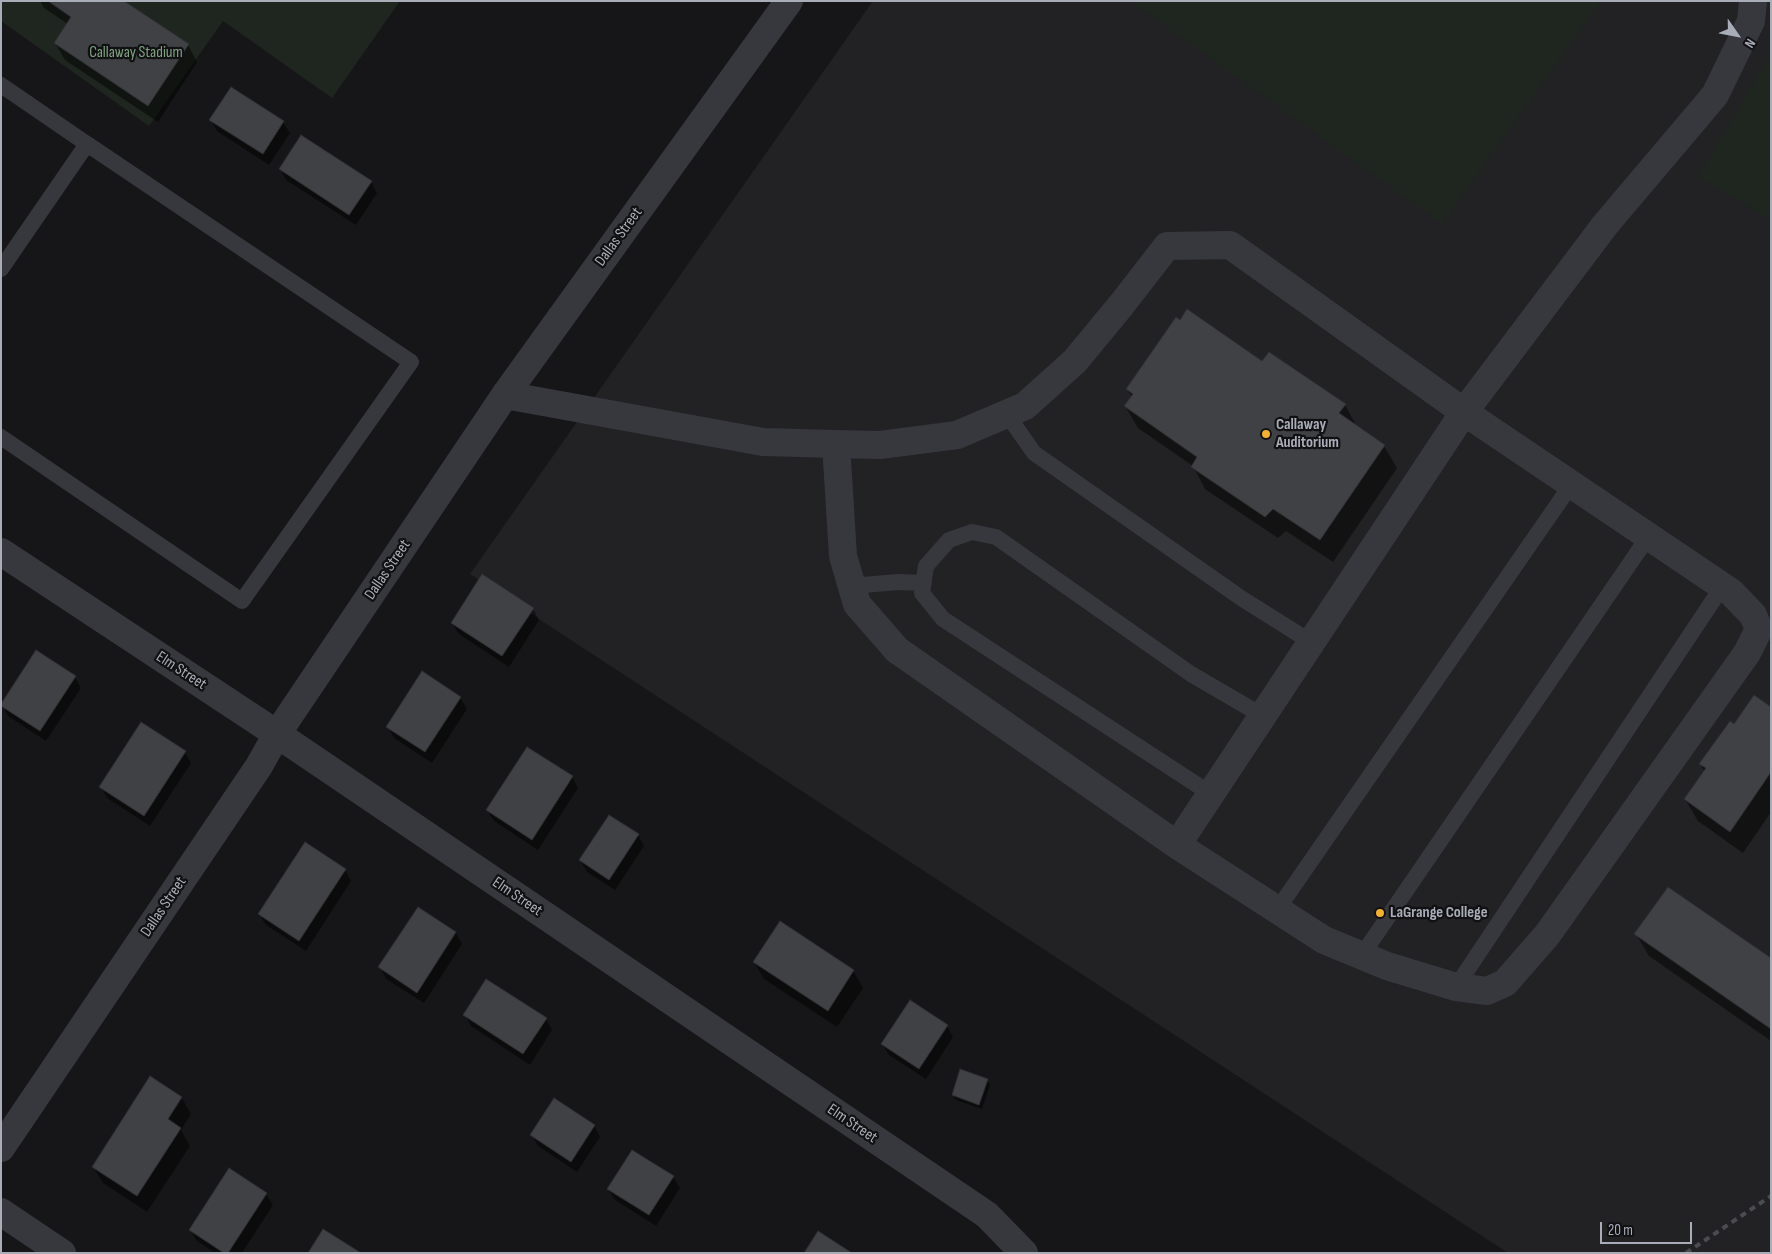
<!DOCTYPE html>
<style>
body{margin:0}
#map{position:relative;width:1772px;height:1254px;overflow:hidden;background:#161618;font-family:"Sofia Sans Condensed",sans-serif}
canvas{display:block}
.frame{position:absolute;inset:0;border:2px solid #a8adb8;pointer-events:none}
.north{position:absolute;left:1712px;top:10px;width:50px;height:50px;-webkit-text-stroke:4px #111113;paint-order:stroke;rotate:123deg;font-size:14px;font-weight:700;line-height:20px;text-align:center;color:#a8adb8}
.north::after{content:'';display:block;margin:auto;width:18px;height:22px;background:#a8adb8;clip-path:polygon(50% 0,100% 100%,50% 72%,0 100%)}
.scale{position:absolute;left:1600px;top:1222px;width:92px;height:22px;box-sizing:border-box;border:2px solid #a8adb8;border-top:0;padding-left:6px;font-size:15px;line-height:18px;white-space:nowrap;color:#a8adb8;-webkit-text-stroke:4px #111113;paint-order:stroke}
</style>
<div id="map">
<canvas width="1772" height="1254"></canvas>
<div class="frame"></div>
<div class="north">N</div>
<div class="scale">20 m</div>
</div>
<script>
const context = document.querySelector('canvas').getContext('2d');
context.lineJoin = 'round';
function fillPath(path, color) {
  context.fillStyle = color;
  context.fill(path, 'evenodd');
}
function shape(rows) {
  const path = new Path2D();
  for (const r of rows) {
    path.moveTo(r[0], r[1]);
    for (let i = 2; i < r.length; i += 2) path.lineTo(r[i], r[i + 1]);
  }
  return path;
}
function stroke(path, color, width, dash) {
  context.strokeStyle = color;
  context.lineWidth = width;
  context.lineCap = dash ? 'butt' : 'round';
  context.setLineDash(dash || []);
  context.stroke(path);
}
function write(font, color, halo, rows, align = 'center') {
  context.font = font + ' "Sofia Sans Condensed",sans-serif';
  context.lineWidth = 4.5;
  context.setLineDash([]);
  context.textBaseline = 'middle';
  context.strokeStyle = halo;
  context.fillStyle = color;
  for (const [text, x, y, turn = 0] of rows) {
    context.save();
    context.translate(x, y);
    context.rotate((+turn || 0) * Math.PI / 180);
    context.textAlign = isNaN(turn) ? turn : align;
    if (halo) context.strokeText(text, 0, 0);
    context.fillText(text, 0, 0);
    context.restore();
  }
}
fillPath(shape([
 [873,1,1771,1,1771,1253,1508,1253,470,574]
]), '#222225');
fillPath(shape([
 [1,1,400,1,332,98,223,21,149,126,1,21],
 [1130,1,1601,1,1442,224],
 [1771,53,1771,220,1698,177]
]), '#1e261f');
fillPath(shape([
 [40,1,122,1,188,45,197,62,158,122,65,60,55,43,68,24,44,8],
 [231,88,283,122,290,133,269,165,217,131,211,120],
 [280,169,371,182,377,193,356,225,286,180],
 [1262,363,1345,405,1357,427,1384,446,1397,468,1333,562,1286,531,1278,538,1205,489,1193,466,1138,428,1125,406,1132,397,1127,389],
 [533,609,539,620,509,667,459,634,452,623],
 [75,677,81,688,46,741,8,716,2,705],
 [460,697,467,709,432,763,394,738,388,727],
 [1771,709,1771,812,1743,853,1698,821,1685,799,1705,772,1700,764,1734,726],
 [185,752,191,763,150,826,107,798,101,787],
 [572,777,578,788,538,850,494,821,487,810],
 [638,835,644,846,615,890,587,872,580,860],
 [345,870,351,881,306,951,266,925,259,914],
 [418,908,456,933,462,944,424,1003,386,979,380,967],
 [1636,934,1771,960,1771,1041,1649,956],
 [754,962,853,971,863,988,837,1027,764,979],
 [465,1015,546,1019,552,1030,530,1065,471,1026],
 [947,1026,953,1037,926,1079,889,1055,882,1044],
 [987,1080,990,1085,982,1109,956,1100,953,1095],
 [182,1098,191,1114,181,1130,190,1146,147,1212,103,1183,93,1167],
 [594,1125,600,1137,577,1172,538,1146,532,1135],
 [673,1177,680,1188,656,1226,615,1200,608,1189],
 [266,1194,273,1205,242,1253,215,1253,197,1241,190,1230]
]), '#0007');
const building = shape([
 [48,1,124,1,189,44,148,106,54,43,71,17,48,1],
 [231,87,284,121,263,154,209,120,231,87],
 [301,135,372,181,349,215,279,169,301,135],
 [1187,309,1262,361,1269,352,1346,404,1339,413,1385,445,1320,540,1273,509,1265,517,1191,467,1197,457,1124,406,1133,394,1126,389,1176,317,1180,320,1187,309],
 [482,574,534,608,502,656,451,623,482,574],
 [36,650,76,676,40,731,1,706,1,704,36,650],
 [422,671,461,697,425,752,386,727,422,671],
 [1754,695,1771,707,1771,772,1730,832,1684,799,1706,768,1699,764,1730,721,1734,724,1754,695],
 [141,722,186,751,144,816,99,787,141,722],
 [527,747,573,776,532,840,486,810,527,747],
 [609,815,639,834,609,880,579,860,609,815],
 [305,842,346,869,299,941,258,914,305,842],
 [1668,887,1771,958,1771,1029,1634,934,1668,887],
 [418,907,456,932,417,993,378,967,418,907],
 [780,921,854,970,828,1011,753,962,780,921],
 [486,979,547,1018,523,1054,463,1015,486,979],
 [910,1000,948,1025,919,1069,881,1044,910,1000],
 [960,1069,988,1079,979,1105,952,1095,960,1069],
 [150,1076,182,1097,168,1119,181,1128,137,1196,92,1167,150,1076],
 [554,1098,595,1125,571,1162,530,1135,554,1098],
 [632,1150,674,1176,649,1215,607,1189,632,1150],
 [229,1168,267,1193,228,1253,224,1253,189,1230,229,1168],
 [323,1229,361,1253,308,1253,323,1229],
 [818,1231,852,1253,804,1253,818,1231]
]);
fillPath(building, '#404145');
stroke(building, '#303034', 1);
stroke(shape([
 [1,85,87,144],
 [1,269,87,144,411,362,242,601,1,437],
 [1006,413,1034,453,1241,598,1311,642],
 [851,586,898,582,924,583],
 [1211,794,943,619,922,593,926,566,949,540,972,532,996,537,1191,674,1263,716],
 [1277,910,1571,485],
 [1362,955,1648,537],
 [1456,987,1722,587]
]), '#37383d', 16);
stroke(shape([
 [505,395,763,442,836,444,880,445,957,435,1025,406,1075,361,1122,304,1167,246,1230,245,1464,412,1731,592,1753,615,1759,629,1747,653,1547,935,1505,983,1487,991,1456,987,1387,966,1324,940,1177,845,897,650,857,604,843,556,836,444],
 [1,552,277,734,987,1215,1024,1253],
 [1177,845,1464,412,1605,225,1715,95,1751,21,1753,1],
 [1,1212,62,1253]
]), '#37383d', 28);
stroke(shape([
 [1,1148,259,766,277,734,505,395,789,1]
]), '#37383d', 28);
stroke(shape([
 [1686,1253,1771,1196]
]), '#4a4c52', 4, [6, 5]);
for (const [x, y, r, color] of [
 [1266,434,5,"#f2b134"],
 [1380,913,5,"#f2b134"]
]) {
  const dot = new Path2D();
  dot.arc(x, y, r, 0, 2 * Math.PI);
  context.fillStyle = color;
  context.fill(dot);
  stroke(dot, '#111113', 2);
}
write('16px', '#7fa381', '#111113', [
 ["Callaway Stadium",136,53]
]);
write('16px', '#a8adb8', '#111113', [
 ["Dallas Street",619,237,-54],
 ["Dallas Street",388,570,-56],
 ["Elm Street",181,671,33],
 ["Elm Street",517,897,34],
 ["Dallas Street",164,907,-56],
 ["Elm Street",852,1124,34]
]);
write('bold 16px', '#a8adb8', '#111113', [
 ["Callaway",1276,425],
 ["Auditorium",1276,443],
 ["LaGrange College",1390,913]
], 'left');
</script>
